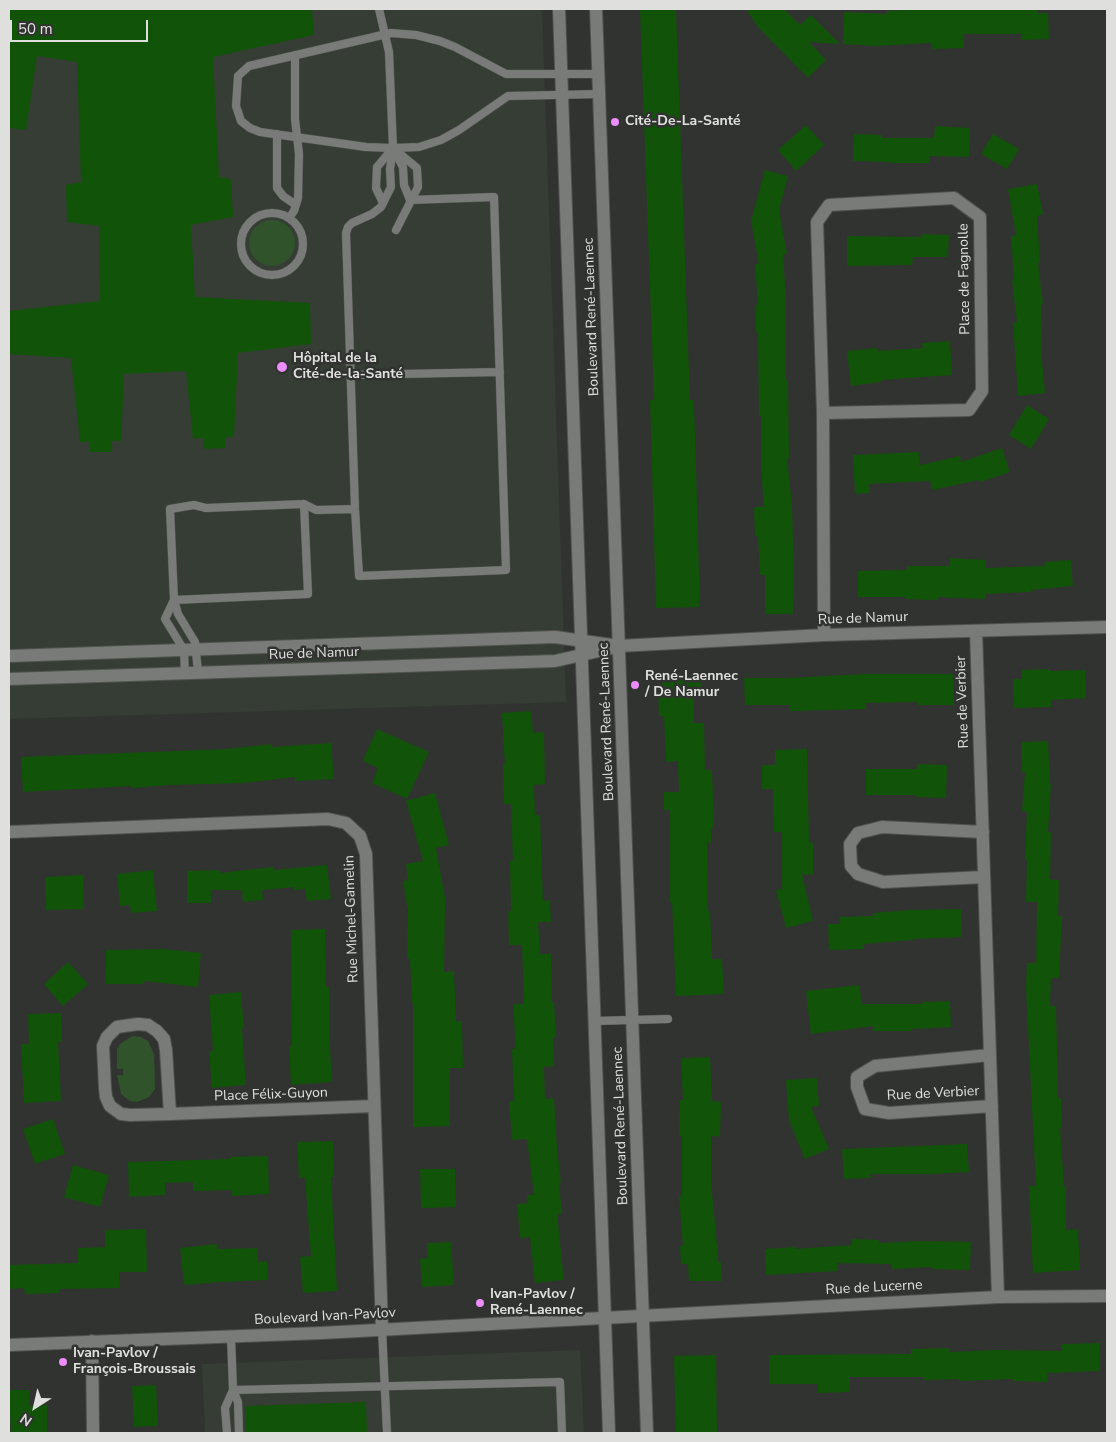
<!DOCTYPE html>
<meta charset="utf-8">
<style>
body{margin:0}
#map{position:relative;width:1116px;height:1442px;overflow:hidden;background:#313330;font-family:"Nunito Sans",sans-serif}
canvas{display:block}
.frame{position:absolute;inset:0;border:10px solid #dfe0de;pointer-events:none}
.north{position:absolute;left:10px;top:1382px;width:50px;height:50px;-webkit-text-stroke:4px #313330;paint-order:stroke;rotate:215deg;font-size:14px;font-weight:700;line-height:20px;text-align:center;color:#dfe0de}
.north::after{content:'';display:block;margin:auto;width:18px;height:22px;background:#dfe0de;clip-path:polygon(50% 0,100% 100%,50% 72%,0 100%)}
.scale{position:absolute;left:10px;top:20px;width:138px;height:22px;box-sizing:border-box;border:2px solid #dfe0de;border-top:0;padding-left:6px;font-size:15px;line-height:18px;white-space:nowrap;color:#dfe0de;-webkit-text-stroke:4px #313330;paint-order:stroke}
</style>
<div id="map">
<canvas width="1116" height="1442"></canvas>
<div class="frame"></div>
<div class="north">N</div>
<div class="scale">50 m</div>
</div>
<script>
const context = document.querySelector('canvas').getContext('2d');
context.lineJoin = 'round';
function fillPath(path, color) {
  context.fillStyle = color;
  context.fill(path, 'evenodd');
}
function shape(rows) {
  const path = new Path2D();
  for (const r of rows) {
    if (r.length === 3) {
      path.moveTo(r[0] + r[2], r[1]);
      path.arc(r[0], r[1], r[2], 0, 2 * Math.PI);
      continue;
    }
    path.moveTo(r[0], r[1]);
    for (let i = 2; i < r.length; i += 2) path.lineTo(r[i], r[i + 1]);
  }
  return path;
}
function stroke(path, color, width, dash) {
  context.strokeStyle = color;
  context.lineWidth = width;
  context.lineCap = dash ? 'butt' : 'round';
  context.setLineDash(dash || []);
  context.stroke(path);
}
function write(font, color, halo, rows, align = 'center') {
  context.font = font + ' "Nunito Sans",sans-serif';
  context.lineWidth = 5;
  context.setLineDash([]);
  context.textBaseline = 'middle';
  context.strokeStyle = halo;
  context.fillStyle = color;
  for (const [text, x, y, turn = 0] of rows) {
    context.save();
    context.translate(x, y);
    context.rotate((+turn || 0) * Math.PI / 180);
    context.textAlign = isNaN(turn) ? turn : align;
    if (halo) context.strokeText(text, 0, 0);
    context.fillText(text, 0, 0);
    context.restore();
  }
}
fillPath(shape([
 [9,9,542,9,566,702,9,719],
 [580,1350,584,1433,205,1433,202,1364]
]), '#363d35');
fillPath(shape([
 [272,243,23],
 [133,1036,141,1037,148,1041,154,1054,155,1089,149,1097,137,1102,130,1101,121,1094,117,1075,123,1075,123,1069,117,1069,117,1049,121,1043]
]), '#30532c');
fillPath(shape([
 [9,9,312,9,314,35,213,57,219,177,231,179,233,217,191,225,195,297,310,303,311,344,238,353,234,436,225,438,225,448,204,449,203,438,193,439,186,371,124,374,121,441,112,441,112,452,90,452,89,442,80,442,71,358,9,354,9,311,100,301,99,226,67,222,66,185,81,182,77,62,37,56,26,130,9,128],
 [640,9,676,9,690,400,694,400,700,607,656,608,650,400,654,400],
 [746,9,784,9,800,25,811,15,840,44,809,42,826,60,808,78,757,26],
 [930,9,1037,9,1037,13,1048,13,1049,39,1021,40,1021,34,964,34,964,48,932,49,931,43,875,46,843,44,844,12,887,14,887,11],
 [806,125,824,145,796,171,778,150],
 [935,126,970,128,969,157,929,156,929,163,889,163,889,162,853,161,854,134,882,135,882,138,934,138],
 [993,134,1019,149,1007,169,981,154],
 [765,170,788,176,779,210,787,254,783,254,786,300,786,380,788,380,789,458,787,458,792,506,794,574,793,614,765,614,765,575,760,575,758,536,755,536,754,507,764,507,761,467,761,416,759,416,758,332,756,332,756,305,758,305,755,264,759,264,751,221],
 [1037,184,1043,214,1037,216,1040,263,1038,263,1043,304,1041,304,1042,350,1041,350,1045,393,1018,396,1013,322,1017,322,1012,280,1014,280,1011,236,1016,235,1008,189],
 [921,234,949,235,948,257,913,257,912,265,847,266,847,236,921,237],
 [950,341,952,375,881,380,881,382,851,386,847,351,877,348,878,351,923,348,922,343],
 [1027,405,1049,419,1031,449,1009,435],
 [1002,448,1010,472,980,482,979,480,932,490,930,481,869,484,870,493,855,494,853,455,919,452,920,465,960,456,961,462],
 [950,558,986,560,986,568,1045,566,1044,562,1071,560,1073,586,1031,590,1031,592,985,594,985,599,937,597,937,600,906,599,906,597,858,597,858,571,907,570,907,566,950,566],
 [1050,669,1050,671,1085,670,1086,698,1051,700,1051,707,1014,708,1013,679,1022,679,1021,670],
 [864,674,953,674,954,705,918,705,918,702,866,703,866,709,790,711,789,705,745,705,744,678,789,678],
 [693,675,693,677,701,677,702,691,693,692,694,723,704,723,705,770,712,770,714,828,711,828,711,843,707,842,708,911,710,911,712,959,722,959,724,994,676,996,672,902,670,902,670,810,664,810,664,792,679,792,678,761,666,762,664,716,659,716,658,687,662,687,662,676],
 [531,711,533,733,544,732,545,784,534,785,535,815,540,815,543,901,550,900,551,922,538,922,540,954,551,954,552,1002,554,1002,556,1037,553,1037,554,1066,544,1067,545,1099,554,1098,557,1148,561,1183,559,1183,562,1214,557,1214,564,1280,535,1283,530,1237,520,1238,517,1204,528,1203,527,1195,534,1195,527,1139,512,1140,509,1101,514,1101,512,1049,516,1049,513,1004,524,1004,522,945,509,945,508,911,511,911,510,861,513,861,511,804,504,804,503,764,505,764,502,713],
 [377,729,429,752,407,799,372,783,378,768,363,761],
 [1048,741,1050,784,1051,784,1048,832,1051,832,1050,879,1059,880,1058,916,1062,916,1059,978,1051,978,1050,1006,1056,1006,1058,1098,1061,1098,1062,1128,1060,1128,1064,1187,1066,1187,1066,1230,1078,1229,1080,1270,1033,1273,1029,1186,1036,1186,1026,988,1027,963,1036,963,1037,902,1026,902,1027,860,1025,860,1027,812,1022,811,1025,772,1022,772,1021,742],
 [331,743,334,779,295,781,295,777,245,783,170,785,131,788,131,786,23,792,21,757,227,749,272,744,272,747],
 [807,749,809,842,813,843,813,875,802,874,813,921,786,928,776,890,782,889,782,832,774,832,773,789,762,789,762,765,775,765,775,750],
 [917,764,947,765,946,798,916,797,916,795,866,795,866,769,917,769],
 [435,793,449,845,436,848,446,903,445,903,444,972,454,971,456,1021,462,1021,463,1068,450,1068,450,1126,413,1127,413,1003,412,1003,410,959,407,959,408,910,403,881,408,880,406,864,423,861,406,801],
 [327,865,331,899,307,901,305,889,294,890,294,887,262,890,263,900,243,902,242,890,211,890,211,903,187,903,187,871,220,870,220,873,273,867,273,870],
 [153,870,157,911,131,913,130,905,120,906,117,874],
 [83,875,84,909,46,910,45,877],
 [961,909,962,937,913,939,913,940,864,944,864,949,829,950,828,924,840,924,839,917,873,916,873,913,910,910],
 [325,929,326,987,329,987,329,1031,332,1082,291,1085,289,1046,292,1046,291,930],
 [164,949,201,953,198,987,144,981,144,984,105,984,106,950],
 [68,962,88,984,63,1006,44,984],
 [859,985,862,1004,922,1004,922,1002,950,1001,951,1027,912,1029,912,1031,873,1031,873,1026,811,1034,806,991],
 [241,992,244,1029,242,1029,246,1085,212,1088,209,1051,213,1051,209,995],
 [61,1013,62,1042,58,1042,61,1101,24,1103,21,1044,29,1044,28,1014],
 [710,1057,712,1101,721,1102,720,1137,711,1136,711,1181,717,1246,718,1246,718,1262,721,1262,722,1281,689,1281,688,1264,681,1264,680,1246,683,1246,679,1196,682,1196,682,1136,679,1136,680,1100,683,1100,681,1058],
 [817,1078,819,1106,811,1107,829,1149,805,1159,789,1121,786,1080],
 [53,1119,65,1154,35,1164,23,1129],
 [333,1141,334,1177,331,1177,337,1291,303,1293,300,1257,311,1256,305,1178,299,1178,297,1142],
 [967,1144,969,1172,933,1174,870,1174,871,1178,844,1179,842,1149],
 [268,1156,269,1194,232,1196,232,1190,193,1191,193,1182,165,1183,165,1195,129,1197,128,1162,230,1159,230,1157],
 [73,1165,109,1175,100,1207,64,1197],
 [420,1169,455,1169,456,1207,421,1208],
 [146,1229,147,1272,119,1272,120,1288,59,1289,59,1293,25,1294,24,1288,9,1289,9,1265,78,1263,78,1248,105,1247,105,1230],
 [852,1239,879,1240,879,1243,921,1241,971,1242,970,1270,932,1269,932,1267,892,1269,891,1264,837,1263,838,1271,766,1275,765,1249,795,1247,795,1249,852,1245],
 [451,1242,454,1285,422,1287,420,1259,428,1258,427,1243],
 [217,1244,218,1249,258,1248,258,1262,267,1261,268,1280,221,1282,184,1285,180,1248],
 [1099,1343,1100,1371,1047,1373,1047,1382,1013,1381,1013,1379,959,1381,959,1379,923,1380,923,1377,850,1377,850,1392,818,1393,818,1384,769,1384,769,1355,911,1354,911,1349,950,1348,950,1352,995,1350,1062,1351,1062,1344],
 [716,1355,717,1433,676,1433,674,1356],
 [156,1385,158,1426,134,1427,132,1386],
 [9,1390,29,1390,30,1406,47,1405,47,1433,11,1433],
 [366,1402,367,1433,246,1433,245,1406]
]), '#12530a');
const service = shape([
 [379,9,389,52,393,148,390,169,391,187,381,207,372,214,352,223,348,227,346,233,355,509,359,576,506,570,494,197,410,200],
 [599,74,506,74,455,47,440,41,416,35,391,33,249,66,238,76,236,106,241,121,250,128,260,132,366,147,393,148,419,147,441,140,459,130,508,96,600,94],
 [277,134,277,188,283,196,296,205],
 [393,148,417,168,418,187,396,230],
 [395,152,403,167,404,185,410,200],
 [383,203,376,188,377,167,393,148],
 [272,244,31],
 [289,218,294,211,298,198,299,154,295,119,295,55],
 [351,375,500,372],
 [304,504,316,510,355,509],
 [174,600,308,594,304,504,206,508,194,505,170,509,174,600,178,614,195,642,198,672],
 [174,600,165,619,184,650,185,673],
 [594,1021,668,1019],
 [382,1329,387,1433],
 [227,1433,225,1408,233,1390,231,1336],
 [239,1433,238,1402,233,1390,560,1382,562,1433]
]);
const minor = shape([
 [823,413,969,410,982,391,980,217,954,198,829,205,817,222,823,413,824,635],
 [976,631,998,1297],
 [9,656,555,637,619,646,824,635,1107,627],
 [9,679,555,661,612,648],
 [9,832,328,819,346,823,360,836,366,854,382,1329],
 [983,832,882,827,858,833,850,844,851,866,858,874,883,882,984,877],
 [990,1055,875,1066,857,1077,857,1087,865,1109,889,1113,992,1106],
 [170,1114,166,1050,164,1039,157,1031,148,1025,138,1024,117,1027,107,1037,103,1046,105,1088,106,1097,110,1106,121,1114,130,1115,170,1114,374,1106],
 [92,1341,93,1433],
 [9,1345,321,1333,998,1297,1107,1296]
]);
const tertiary = shape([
 [559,9,609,1433],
 [596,9,647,1433]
]);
stroke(service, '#50524f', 9);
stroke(minor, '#50524f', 14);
stroke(tertiary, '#50524f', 14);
stroke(service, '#797b78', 8);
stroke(minor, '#797b78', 12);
stroke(tertiary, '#797b78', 12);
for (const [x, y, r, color] of [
 [615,122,5,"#eb8dfb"],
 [282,367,6,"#eb8dfb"],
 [635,685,5,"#eb8dfb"],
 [480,1303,5,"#eb8dfb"],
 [63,1362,5,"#eb8dfb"]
]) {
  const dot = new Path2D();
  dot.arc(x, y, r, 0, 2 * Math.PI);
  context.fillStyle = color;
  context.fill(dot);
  stroke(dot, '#313330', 2);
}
write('bold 14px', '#dfe0de', '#313330', [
 ["Cité-De-La-Santé",625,122],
 ["Hôpital de la",293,359],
 ["Cité-de-la-Santé",293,375],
 ["René-Laennec",645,677],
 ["/ De Namur",645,693],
 ["Ivan-Pavlov /",490,1295],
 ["René-Laennec",490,1311],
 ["Ivan-Pavlov /",73,1354],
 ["François-Broussais",73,1370]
], 'left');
write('14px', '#dfe0de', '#313330', [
 ["Place de Fagnolle",965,279,-91],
 ["Boulevard René-Laennec",592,317,-92],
 ["Rue de Namur",863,619,-2],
 ["Rue de Namur",314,654,-2],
 ["Rue de Verbier",963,702,-92],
 ["Boulevard René-Laennec",607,722,-92],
 ["Rue Michel-Gamelin",352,919,-92],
 ["Rue de Verbier",933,1094,-3],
 ["Place Félix-Guyon",271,1095,-2],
 ["Boulevard René-Laennec",621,1126,-92],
 ["Rue de Lucerne",874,1288,-3],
 ["Boulevard Ivan-Pavlov",325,1317,-3]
]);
</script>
